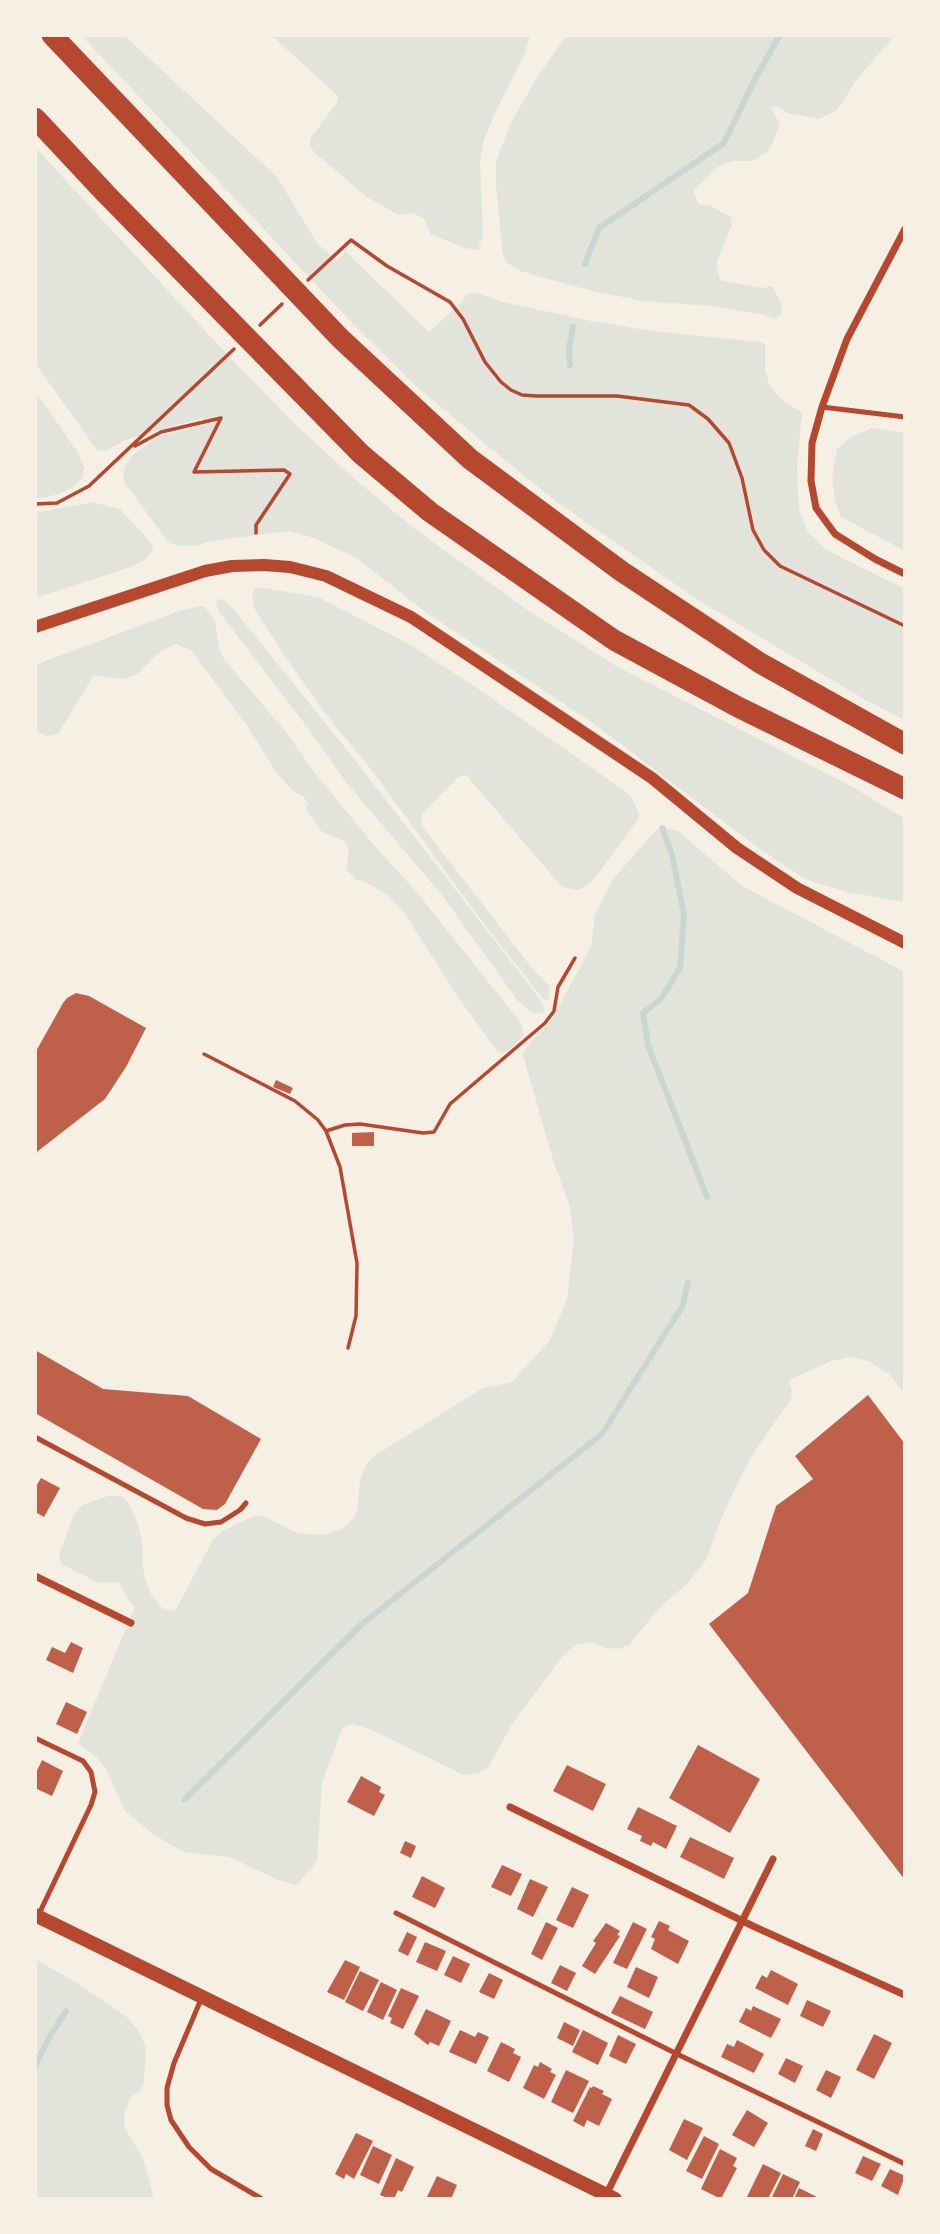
<!DOCTYPE html>
<style>
body{margin:0}
#map{position:relative;width:940px;height:2234px;overflow:hidden;background:#f6efe4;font-family:Quicksand,sans-serif}
canvas{display:block}
.frame{position:absolute;inset:0;border:37px solid #f6efe4;pointer-events:none}
</style>
<div id="map">
<canvas width="940" height="2234"></canvas>
<div class="frame"></div>
</div>
<script>
const context = document.querySelector('canvas').getContext('2d');
context.lineJoin = 'round';
function fillPath(path, color) {
  context.fillStyle = color;
  context.fill(path, 'evenodd');
}
function shape(rows) {
  const path = new Path2D();
  for (const r of rows) {
    path.moveTo(r[0], r[1]);
    for (let i = 2; i < r.length; i += 2) path.lineTo(r[i], r[i + 1]);
  }
  return path;
}
function stroke(path, color, width, dash) {
  context.strokeStyle = color;
  context.lineWidth = width;
  context.lineCap = dash ? 'butt' : 'round';
  context.setLineDash(dash || []);
  context.stroke(path);
}
fillPath(shape([
 [81,35,124,35,277,177,317,243,337,261,346,252,429,332,461,303,468,293,477,293,503,302,591,321,652,331,760,342,765,344,765,369,770,387,785,403,802,412,797,466,799,510,808,532,828,551,905,589,905,720,864,699,698,600,557,502,485,444,415,385,353,324],
 [271,35,530,35,524,56,496,111,484,139,480,162,483,235,478,250,465,248,430,234,424,218,412,213,399,215,367,197,315,153,310,147,310,139,338,101,338,96],
 [567,35,895,35,857,79,837,110,819,119,788,113,777,107,771,108,780,124,770,149,753,161,733,161,718,167,693,191,699,204,711,206,731,217,732,225,716,265,720,280,762,288,772,286,780,301,782,310,781,315,774,319,764,315,711,306,643,301,588,290,520,271,506,262,503,255,496,186,496,161,510,125,537,77],
 [35,147,235,363,297,426,357,481,415,529,526,609,616,666,851,786,905,819,905,902,847,892,805,879,757,847,597,726,427,613,356,558,314,538,289,531,211,541,196,546,178,546,169,543,124,482,123,475,125,466,132,456,157,437,202,425,202,418,125,440,106,451,97,450,35,363],
 [35,391,79,454,84,468,83,478,71,488,59,494,43,498,35,498],
 [872,428,905,433,905,551,841,517,835,501,832,478,837,449,851,437],
 [93,502,121,510,149,540,153,546,152,551,144,560,134,566,35,598,35,513],
 [264,588,318,597,411,645,480,690,625,791,631,797,639,813,638,819,599,873,589,884,578,890,562,887,466,775,458,777,423,813,421,820,422,826,535,972,550,987,548,1001,544,1000,478,916,374,773,324,712,284,655,254,608,252,595,254,589],
 [220,599,224,600,231,606,355,760,539,998,545,1010,542,1013,533,1013,518,1001,442,895,345,781,308,728,219,612,216,606,217,600],
 [201,606,206,608,215,621,219,649,224,659,285,731,315,773,378,850,415,890,521,1023,524,1035,509,1050,503,1053,496,1050,456,994,403,911,388,896,370,884,357,880,346,869,349,849,344,841,321,831,306,808,308,803,303,796,294,792,276,772,248,727,192,651,176,644,169,647,157,654,137,674,124,679,94,675,58,734,47,736,35,731,35,665,179,611],
 [667,828,678,831,742,886,905,972,905,1395,890,1375,869,1361,848,1357,829,1362,789,1380,792,1392,791,1399,756,1449,743,1472,721,1519,706,1560,688,1583,660,1607,629,1645,619,1649,606,1648,591,1642,577,1644,562,1657,511,1726,488,1768,481,1772,464,1775,374,1731,354,1724,347,1725,342,1729,322,1783,317,1861,297,1885,276,1879,229,1857,183,1852,153,1834,125,1811,106,1769,96,1757,78,1743,135,1607,126,1596,119,1582,99,1583,61,1564,59,1555,73,1516,82,1505,108,1496,121,1496,128,1502,138,1524,143,1547,142,1561,145,1579,151,1594,162,1608,175,1611,213,1540,224,1530,256,1515,263,1516,297,1533,324,1535,340,1530,352,1520,357,1511,360,1480,366,1465,374,1456,483,1388,512,1382,550,1340,567,1299,574,1238,569,1204,554,1163,523,1055,526,1048,551,1020,591,947,595,915,613,879,656,830],
 [35,1959,77,1983,127,2017,139,2031,146,2048,144,2081,140,2091,130,2098,124,2116,125,2129,143,2158,154,2199,35,2199]
]), '#e2e4dc');
stroke(shape([
 [585,264,599,228,724,143,756,77,780,35],
 [570,365,569,349,573,327],
 [662,828,672,854,684,914,680,968,661,999,643,1013,648,1045,707,1197],
 [184,1800,362,1624,602,1434,683,1305,688,1282],
 [35,2066,50,2036,66,2011]
]), '#c9d6d2', 6);
fillPath(shape([
 [76,993,89,996,146,1028,126,1067,105,1099,38,1151,35,1158,35,1053,63,1003,67,998],
 [276,1080,293,1088,290,1094,273,1087],
 [374,1132,374,1146,352,1146,352,1133],
 [35,1350,103,1389,188,1396,261,1439,225,1504,217,1510,203,1509,35,1413],
 [868,1395,905,1444,905,1880,709,1624,748,1593,776,1506,813,1479,795,1456],
 [41,1478,60,1488,44,1517,35,1512,35,1488],
 [71,1642,83,1648,73,1673,46,1660,52,1647,65,1653],
 [66,1702,87,1712,77,1734,56,1724],
 [698,1745,760,1779,730,1833,669,1798],
 [42,1760,63,1771,52,1796,35,1788,35,1775],
 [567,1765,606,1784,593,1811,553,1791],
 [361,1776,381,1787,379,1792,385,1795,374,1816,347,1802],
 [638,1807,677,1826,666,1849,653,1842,651,1846,640,1841,642,1836,627,1829],
 [690,1837,734,1858,724,1879,680,1857],
 [405,1841,416,1846,411,1858,400,1853],
 [502,1865,522,1874,511,1896,491,1887],
 [422,1876,445,1888,435,1908,412,1897],
 [530,1879,548,1887,533,1917,517,1909],
 [572,1887,589,1895,573,1928,556,1920],
 [659,1921,670,1926,668,1930,689,1941,678,1964,651,1949,655,1939,651,1937],
 [546,1922,558,1928,542,1960,531,1954],
 [633,1922,647,1929,627,1969,613,1963],
 [606,1923,620,1931,617,1935,620,1936,595,1974,582,1966,596,1943,593,1941],
 [407,1932,417,1937,408,1956,398,1951],
 [425,1942,446,1951,437,1971,416,1962],
 [453,1956,470,1964,461,1983,444,1975],
 [345,1960,360,1967,344,2000,327,1992],
 [560,1965,576,1973,567,1991,551,1983],
 [636,1967,658,1977,649,1998,627,1987],
 [771,1970,798,1984,788,2005,755,1988,762,1975,767,1978],
 [360,1971,379,1980,363,2011,345,2002],
 [489,1973,503,1980,494,1999,479,1992],
 [381,1982,397,1990,383,2020,367,2012],
 [401,1988,419,1996,403,2029,390,2023,392,2018,388,2016],
 [620,1996,653,2012,645,2029,611,2013],
 [807,2000,831,2011,823,2027,800,2016],
 [753,2006,781,2019,771,2038,739,2022,746,2008,751,2011],
 [426,2009,451,2021,439,2046,430,2042,428,2045,414,2034],
 [564,2022,580,2030,573,2046,557,2038],
 [460,2030,475,2037,478,2032,489,2037,476,2064,449,2052],
 [583,2030,608,2043,598,2065,572,2052],
 [874,2034,892,2043,874,2079,856,2070],
 [618,2035,636,2044,626,2064,609,2056],
 [737,2040,764,2054,754,2073,721,2057,727,2044,734,2047],
 [501,2042,515,2049,513,2053,521,2057,509,2082,487,2071],
 [786,2058,803,2066,795,2083,778,2074],
 [540,2062,552,2069,550,2072,556,2075,544,2099,523,2088,534,2065,538,2067],
 [566,2070,589,2081,573,2113,551,2102],
 [826,2070,841,2077,831,2098,816,2090],
 [593,2086,604,2091,602,2094,612,2099,599,2126,587,2120,584,2127,573,2121,590,2087,592,2088],
 [747,2110,768,2123,754,2147,732,2135],
 [684,2119,703,2128,687,2160,669,2150],
 [813,2129,823,2134,816,2151,805,2146],
 [356,2133,373,2141,354,2179,346,2174,344,2179,335,2174],
 [704,2136,719,2144,702,2179,686,2171],
 [373,2146,392,2155,379,2184,360,2175],
 [720,2149,737,2158,733,2166,737,2168,721,2199,701,2189],
 [863,2156,881,2164,872,2181,855,2173],
 [396,2158,414,2167,402,2192,398,2190,394,2199,390,2199,380,2195],
 [763,2164,781,2173,768,2199,746,2199],
 [890,2169,905,2176,898,2195,881,2186],
 [783,2174,800,2182,792,2199,771,2199],
 [437,2176,457,2185,451,2199,426,2199],
 [799,2188,821,2199,794,2199]
]), '#bf614a');
stroke(shape([
 [308,280,351,240,387,266,450,302,463,319,485,362,501,382,511,390,522,395,536,396,617,396,689,405,708,419,729,443,742,478,753,530,764,550,780,566,905,626],
 [260,325,282,304],
 [135,446,161,432,221,418,194,472,284,470,290,474,256,525,256,533],
 [35,504,57,503,89,486,234,349],
 [204,1054,295,1101,318,1120,326,1131,340,1167,357,1263,356,1316,348,1348],
 [326,1131,345,1125,360,1124,423,1133,434,1132,450,1104,545,1023,554,1011,558,987,575,958]
]), '#b5482f', 3.5);
stroke(shape([
 [822,407,905,417],
 [35,1437,186,1518,205,1524,221,1522,240,1510,246,1503],
 [35,1738,83,1761,91,1772,95,1792,91,1805,38,1916],
 [396,1913,677,2054,905,2164],
 [202,1997,174,2063,167,2088,167,2105,171,2120,189,2147,211,2169,262,2199]
]), '#b5482f', 5);
stroke(shape([
 [905,229,847,339,822,407,812,443,811,481,816,508,835,534,875,559,905,574],
 [35,1576,131,1623],
 [510,1807,755,1927,905,1995],
 [605,2197,773,1859]
]), '#b5482f', 7);
stroke(shape([
 [35,627,205,571,232,566,264,565,290,567,326,576,411,617,652,778,737,848,797,888,905,943]
]), '#b5482f', 12);
stroke(shape([
 [35,1915,615,2199]
]), '#b5482f', 14);
stroke(shape([
 [52,35,340,338,470,459,621,571,760,663,905,744],
 [35,118,106,194,361,454,430,512,614,640,738,707,905,789]
]), '#b5482f', 21);
</script>
